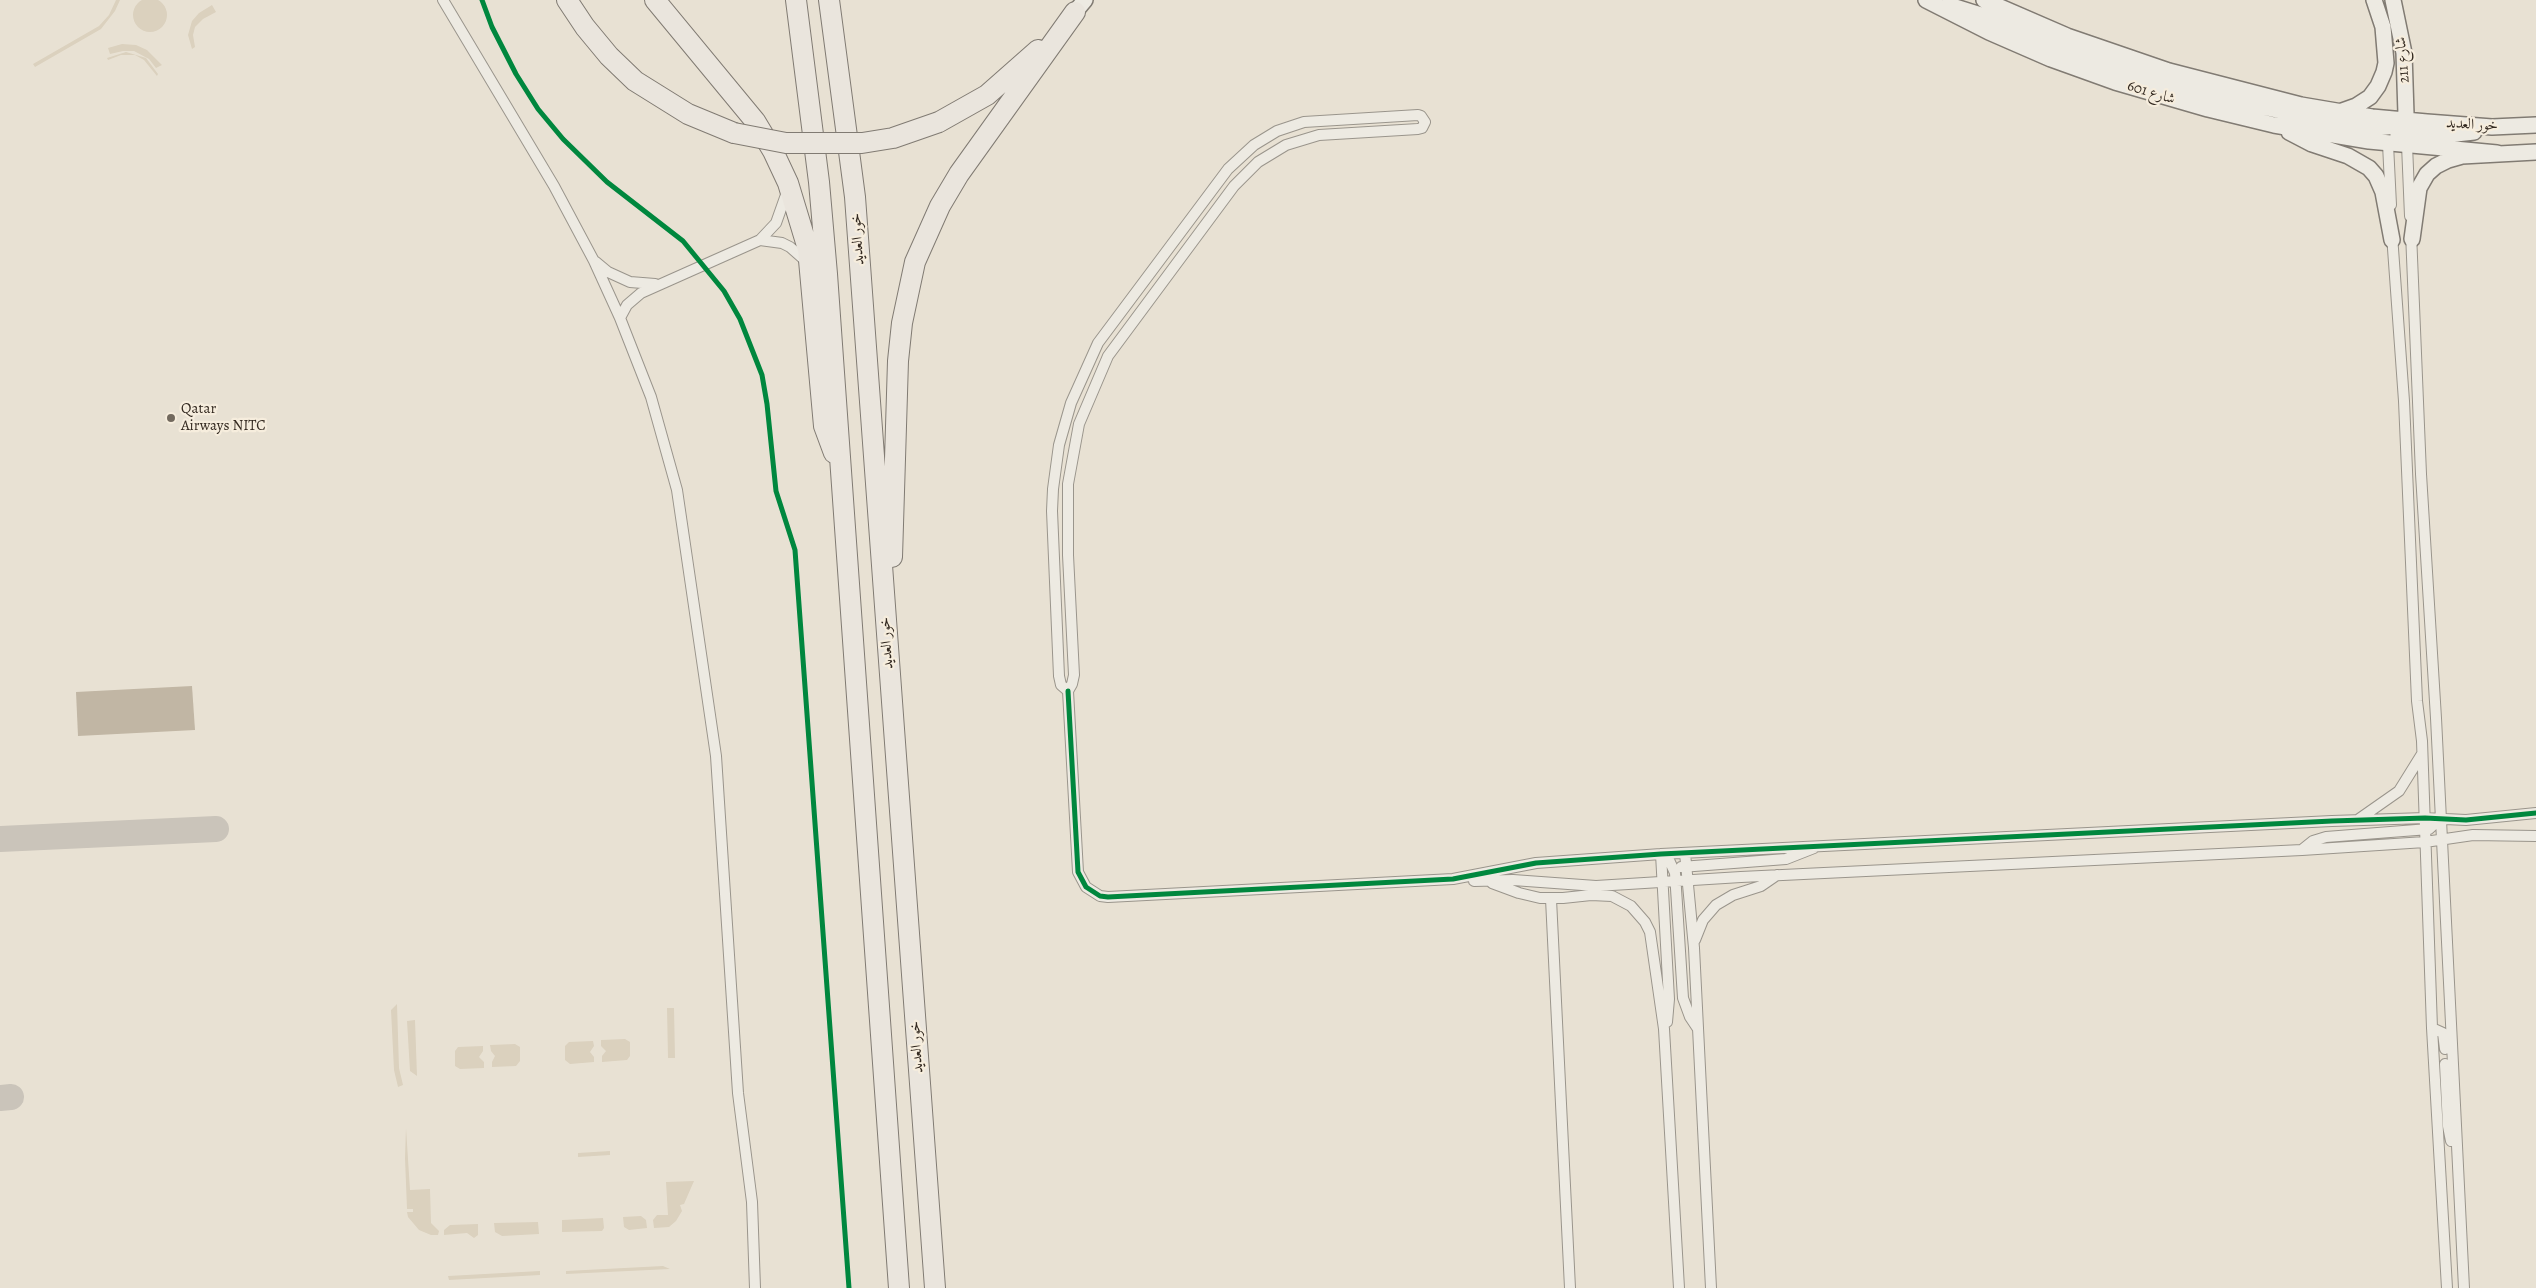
<!DOCTYPE html>
<meta charset="utf-8">
<style>
body{margin:0}
canvas{display:block;background:#e8e1d3}
</style>
<canvas width="2536" height="1288"></canvas>
<script>
const context = document.querySelector('canvas').getContext('2d');
context.lineJoin = 'round';
function fillPath(path, color) {
  context.fillStyle = color;
  context.fill(path, 'evenodd');
}
function shape(rows) {
  const path = new Path2D();
  for (const r of rows) {
    if (r.length === 3) {
      path.moveTo(r[0] + r[2], r[1]);
      path.arc(r[0], r[1], r[2], 0, 2 * Math.PI);
      continue;
    }
    path.moveTo(r[0], r[1]);
    for (let i = 2; i < r.length; i += 2) path.lineTo(r[i], r[i + 1]);
  }
  return path;
}
function stroke(path, color, width, dash) {
  context.strokeStyle = color;
  context.lineWidth = width;
  context.lineCap = dash ? 'butt' : 'round';
  context.setLineDash(dash || []);
  context.stroke(path);
}
function write(font, color, halo, rows, align = 'center') {
  context.font = font + ' Alegreya,Amiri,serif';
  context.lineWidth = 4.5;
  context.setLineDash([]);
  context.textBaseline = 'middle';
  context.strokeStyle = halo;
  context.fillStyle = color;
  for (const [text, x, y, turn = 0] of rows) {
    context.save();
    context.translate(x, y);
    context.rotate((+turn || 0) * Math.PI / 180);
    context.textAlign = isNaN(turn) ? turn : align;
    if (halo) context.strokeText(text, 0, 0);
    context.fillText(text, 0, 0);
    context.restore();
  }
}
fillPath(shape([
 [150,15,17],
 [116,0,120,0,115,11,101,29,35,67,33,64,99,26,109,15],
 [212,5,216,12,203,19,195,27,193,35,195,47,192,49,188,35,192,21,199,13],
 [122,44,136,45,147,50,162,65,156,68,149,59,134,51,123,51,110,54,108,48],
 [126,52,146,58,158,74,157,76,144,60,135,55,121,55,108,60,107,58],
 [397,1004,399,1068,403,1085,398,1087,394,1070,391,1010],
 [667,1008,674,1008,675,1058,668,1058],
 [415,1020,417,1076,410,1071,407,1021],
 [625,1039,630,1042,630,1056,627,1060,602,1062,602,1056,606,1051,601,1046,601,1040],
 [593,1041,594,1046,590,1052,594,1057,594,1062,570,1064,565,1060,565,1046,569,1042],
 [515,1044,520,1047,520,1061,516,1066,492,1067,492,1062,495,1056,491,1051,490,1045],
 [483,1046,483,1051,479,1057,484,1062,484,1068,460,1069,455,1066,455,1051,458,1047],
 [406,1128,410,1190,430,1189,431,1223,439,1231,438,1235,431,1235,419,1230,408,1217,407,1212,413,1212,413,1209,407,1209,405,1158],
 [610,1151,610,1155,578,1157,578,1153],
 [694,1181,684,1204,680,1205,682,1211,676,1221,669,1227,654,1228,653,1220,657,1215,668,1215,666,1182],
 [641,1216,646,1220,647,1228,629,1230,624,1227,623,1217],
 [603,1218,604,1228,602,1231,562,1232,562,1220],
 [538,1222,539,1234,502,1236,495,1232,494,1223],
 [478,1224,478,1235,474,1238,467,1233,444,1235,444,1230,450,1225],
 [663,1266,670,1269,566,1274,566,1271],
 [540,1271,540,1275,449,1280,448,1276]
]), '#dbd1be');
fillPath(shape([
 [192,686,195,730,78,736,76,692]
]), '#c1b6a4');
stroke(shape([
 [0,839,216,829],
 [0,1098,11,1097]
]), '#cac4ba', 26);
const street = shape([
 [443,0,554,186,594,261,620,318,651,397,677,490,716,756,738,1093,752,1202,755,1288],
 [1418,115,1421,116,1425,122,1422,128,1418,129,1319,135,1286,145,1258,162,1234,186,1108,356,1079,424,1068,484,1068,555,1074,675,1072,684,1068,691,1061,685,1059,676,1052,511,1053,489,1059,445,1071,403,1098,343,1228,169,1254,145,1277,131,1304,122,1418,115],
 [2388,144,2391,205],
 [2407,145,2410,216],
 [2411,233,2421,474,2436,718,2464,1288],
 [2392,235,2404,401,2417,701,2422,741,2432,1028,2447,1288],
 [760,240,782,243,790,247,807,262],
 [596,262,608,272,630,282,655,284],
 [620,318,627,305,641,293,760,240,776,223,787,192],
 [1068,691,1078,872,1086,887,1100,896,1108,897,1453,879,1536,863,1661,854,2332,821,2425,818,2466,820,2536,813],
 [2359,819,2399,791,2422,754],
 [2303,849,2313,841,2326,837,2429,829,2440,819],
 [1685,853,1694,948,1711,1288],
 [1661,854,1669,860,1675,873,1683,998,1690,1017,1698,1029],
 [1661,854,1669,999,1667,1022],
 [1681,867,1786,859,1814,848],
 [1474,881,1513,880,1596,886,1741,877,2302,850,2425,842,2473,835,2536,836],
 [1492,883,1519,893,1540,898,1563,898,1591,895,1612,896,1631,906,1645,922,1650,932,1664,1029,1679,1288],
 [1551,899,1570,1288],
 [1695,940,1703,920,1716,905,1733,895,1761,886,1777,875],
 [2432,1028,2443,1033,2445,1049],
 [2445,1064,2448,1126,2451,1141]
]);
const secondary = shape([
 [1926,0,1989,32,2051,59,2115,82,2208,109,2274,125,2369,141,2497,153],
 [1984,0,2067,36,2169,71,2301,105,2372,117,2427,122,2492,127,2536,125],
 [2393,0,2404,53,2407,145],
 [1949,5,1987,17,2087,58,2194,92,2327,121,2376,128,2397,126],
 [1075,12,1085,0],
 [2342,111,2356,106,2370,97,2378,86,2384,72,2386,63,2383,27,2374,0],
 [2289,132,2312,144,2348,156,2369,168,2376,176,2383,192,2392,240],
 [2398,135,2407,132,2447,135,2474,132],
 [2412,239,2419,188,2427,174,2436,166,2448,160,2462,156,2536,152]
]);
const highway = shape([
 [567,0,585,27,609,56,635,81,688,114,734,133],
 [655,0,755,121,773,151,788,183,808,249,824,426,834,453],
 [796,0,819,182,827,274,899,1288],
 [829,0,855,197,935,1288],
 [939,122,987,95,1038,50],
 [892,557,898,361,902,323,915,262,940,206,959,174,1075,12]
]);
stroke(street, '#9a958c', 12);
stroke(secondary, '#817b73', 18);
stroke(highway, '#817b73', 22);
stroke(street, '#edeae2', 10);
stroke(secondary, '#edeae2', 15);
stroke(highway, '#eae5dd', 20);
const highwayBridge = shape([
 [734,133,786,143,862,143,893,138,939,122]
]);
stroke(highwayBridge, '#817b73', 22, []);
stroke(highwayBridge, '#eae5dd', 20);
stroke(shape([
 [482,0,492,27,516,74,538,109,563,139,607,182,683,241,724,291,740,319,762,375,767,404,776,491,795,550,849,1288],
 [1068,691,1078,872,1086,887,1100,896,1108,897,1453,879,1536,863,1661,854,2332,821,2425,818,2466,820,2536,813]
]), '#00873e', 5);
for (const [x, y, r, color] of [
 [171,418,5,"#72695e"]
]) {
  const dot = new Path2D();
  dot.arc(x, y, r, 0, 2 * Math.PI);
  context.fillStyle = color;
  context.fill(dot);
  stroke(dot, '#f6eddd', 2);
}
write('15px', '#32281f', '#f6eddd', [
 ["شارع 211",2403,60,-95],
 ["شارع 601",2151,93,17],
 ["خور العديد",2472,125,3],
 ["خور العديد",858,239,-94],
 ["خور العديد",887,643,-94],
 ["خور العديد",917,1047,-94]
]);
write('15px', '#32281f', '#f6eddd', [
 ["Qatar",181,409],
 ["Airways NITC",181,426]
], 'left');
</script>
